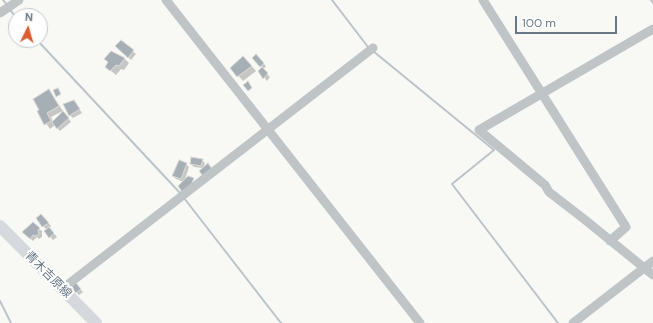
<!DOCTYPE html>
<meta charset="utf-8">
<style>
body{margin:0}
#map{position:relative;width:653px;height:323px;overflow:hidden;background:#f8f8f5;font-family:"DM Sans",sans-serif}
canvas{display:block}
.north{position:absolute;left:8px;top:8px;width:40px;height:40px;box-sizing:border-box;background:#fff;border:1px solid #c3c9ce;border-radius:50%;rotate:5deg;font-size:11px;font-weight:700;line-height:16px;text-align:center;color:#687885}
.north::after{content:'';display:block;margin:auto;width:14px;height:18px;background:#db5d32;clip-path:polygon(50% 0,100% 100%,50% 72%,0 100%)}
.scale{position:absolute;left:515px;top:16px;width:102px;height:18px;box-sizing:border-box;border:2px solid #687885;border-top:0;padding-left:5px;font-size:12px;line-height:14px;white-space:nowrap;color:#687885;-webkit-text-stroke:3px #fff;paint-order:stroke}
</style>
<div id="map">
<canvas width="653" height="323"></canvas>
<div class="north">N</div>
<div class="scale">100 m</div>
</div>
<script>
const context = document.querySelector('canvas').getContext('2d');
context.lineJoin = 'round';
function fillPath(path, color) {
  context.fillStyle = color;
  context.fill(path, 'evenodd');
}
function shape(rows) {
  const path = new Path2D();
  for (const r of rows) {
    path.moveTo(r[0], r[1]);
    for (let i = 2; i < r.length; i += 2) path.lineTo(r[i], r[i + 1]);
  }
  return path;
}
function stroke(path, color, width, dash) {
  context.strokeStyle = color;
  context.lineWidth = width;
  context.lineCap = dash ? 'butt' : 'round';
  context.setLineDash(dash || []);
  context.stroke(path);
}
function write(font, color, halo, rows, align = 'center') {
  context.font = font + ' "DM Sans","Noto Sans JP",sans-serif';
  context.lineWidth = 4;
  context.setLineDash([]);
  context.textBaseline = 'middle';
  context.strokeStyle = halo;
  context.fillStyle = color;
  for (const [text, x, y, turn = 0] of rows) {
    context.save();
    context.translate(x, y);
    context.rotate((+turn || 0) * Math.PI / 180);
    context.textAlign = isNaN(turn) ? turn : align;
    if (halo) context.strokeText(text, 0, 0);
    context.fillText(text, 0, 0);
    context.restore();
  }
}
fillPath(shape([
 [121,41,136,54,131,60,116,46],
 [256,56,266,66,263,70,270,77,267,81,260,71,263,68,253,58],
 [124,58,129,63,124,70,121,69,116,75,106,67,109,62],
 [248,62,256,71,243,81,232,68],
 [49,90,63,111,51,117,53,122,66,115,71,122,60,131,55,125,50,129,38,112,41,110],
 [74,101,82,113,73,118,70,115],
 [202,160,205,163,203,168,194,167,191,164],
 [186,164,189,167,184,182,176,179,173,176],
 [44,218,51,226,49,228,57,237,53,240,45,231,47,230,43,226],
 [39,229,42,231,42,237,39,239,37,237,33,241,26,235],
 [76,285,83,292,79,295,72,288]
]), '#0003');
stroke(shape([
 [3,0,7,5],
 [332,0,368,47],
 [651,0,653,3],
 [10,10,16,17],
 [37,40,181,194],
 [373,51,494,150,452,184,558,323],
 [184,198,281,323],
 [0,301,11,323]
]), '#bbc4c9', 2);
const building = shape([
 [121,40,134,50,128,58,115,46,121,40],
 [111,51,125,58,119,66,116,65,110,71,105,67,108,62,104,59,111,51],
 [256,54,264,63,260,67,252,58,256,54],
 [243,56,252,66,237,77,230,68,243,56],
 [262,67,268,73,263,79,258,71,262,67],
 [248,81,252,88,248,91,243,85,248,81],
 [58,88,61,94,56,97,53,90,58,88],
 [49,89,59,106,47,113,51,121,44,125,37,111,39,110,33,99,49,89],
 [74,100,80,109,69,116,63,104,74,100],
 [63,111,69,118,57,129,52,122,63,111],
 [191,157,203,159,201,166,190,164,191,157],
 [179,160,187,163,181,179,172,176,179,160],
 [208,163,212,169,203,176,199,171,208,163],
 [188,176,194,178,191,185,182,192,178,186,188,176],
 [41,214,49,223,42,227,36,218,41,214],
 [33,222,40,228,38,230,39,234,36,236,33,235,30,239,22,232,33,222],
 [49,227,54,233,49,238,44,231,49,227],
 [76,283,81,289,76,293,70,288,76,283]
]);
fillPath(building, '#a6afb5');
stroke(building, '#dadad8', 1);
stroke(shape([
 [166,0,420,323],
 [483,0,626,227,610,241],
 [0,13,19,0],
 [653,29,479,130,545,185,549,192,584,219,653,275],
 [62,289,373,48],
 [573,323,653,261]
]), '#bfc4c7', 9);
stroke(shape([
 [0,226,96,323]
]), '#d5d9dd', 12);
write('12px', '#687885', '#fff', [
 ["青木吉原線",48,275,45]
]);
</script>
